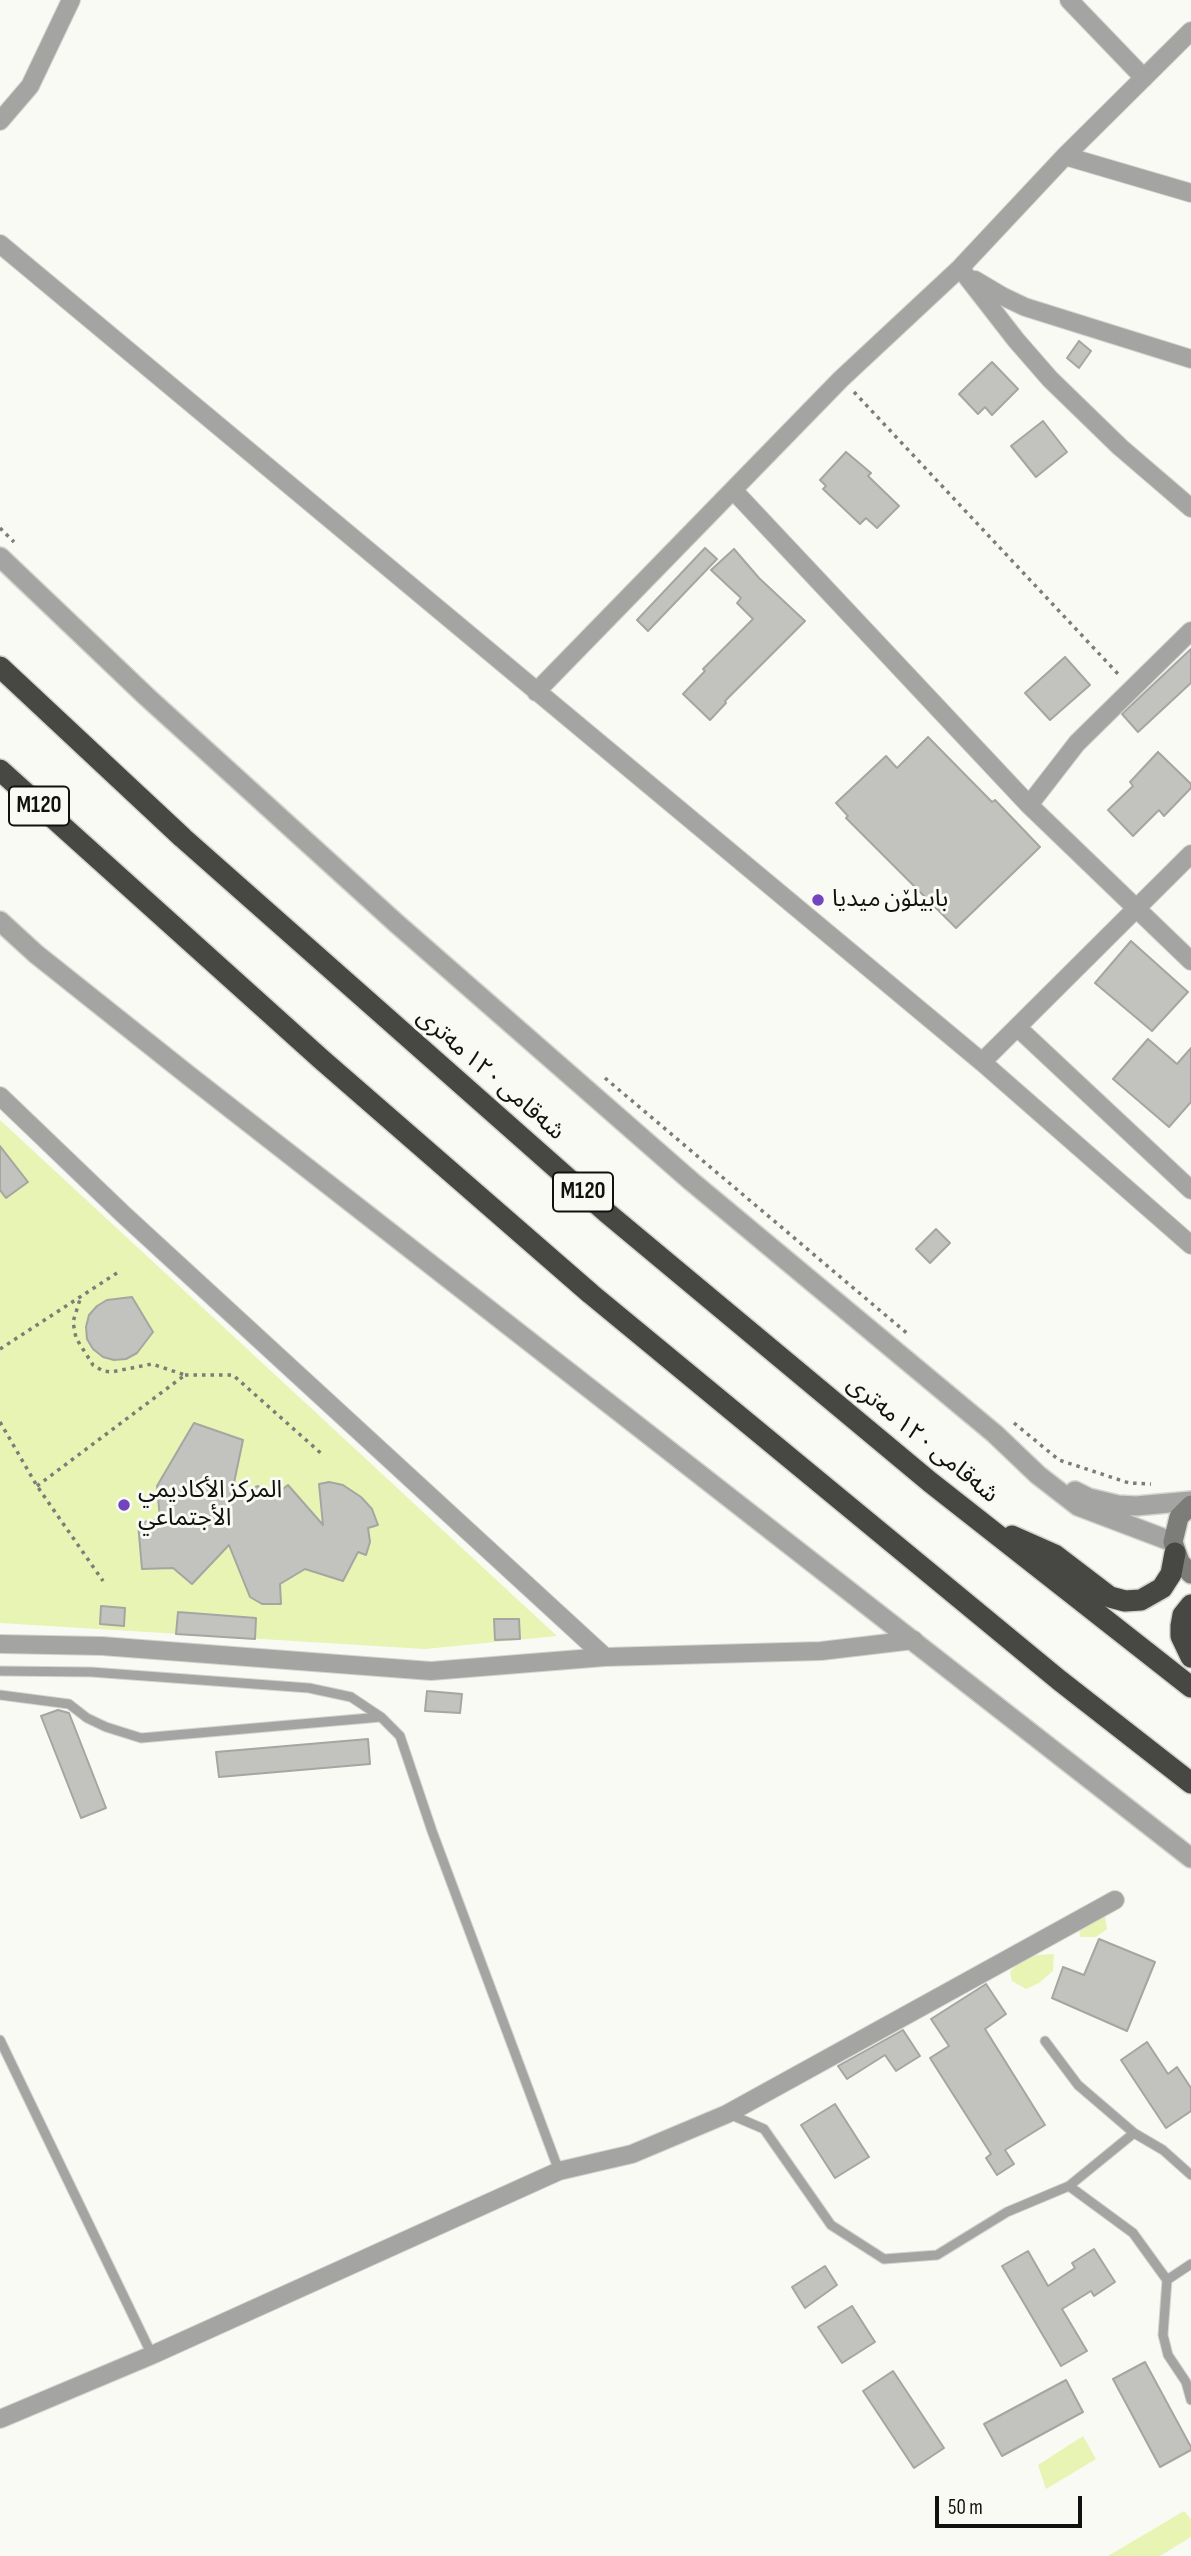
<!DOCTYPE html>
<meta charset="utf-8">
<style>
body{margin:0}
#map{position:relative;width:1191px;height:2556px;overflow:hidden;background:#f9faf4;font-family:"Sofia Sans Condensed",sans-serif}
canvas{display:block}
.scale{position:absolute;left:935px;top:2496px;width:147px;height:32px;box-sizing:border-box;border:4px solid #11110f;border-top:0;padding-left:9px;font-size:21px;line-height:24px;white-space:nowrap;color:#11110f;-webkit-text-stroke:5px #f9faf4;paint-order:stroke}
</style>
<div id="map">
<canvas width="1191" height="2556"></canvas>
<div class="scale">50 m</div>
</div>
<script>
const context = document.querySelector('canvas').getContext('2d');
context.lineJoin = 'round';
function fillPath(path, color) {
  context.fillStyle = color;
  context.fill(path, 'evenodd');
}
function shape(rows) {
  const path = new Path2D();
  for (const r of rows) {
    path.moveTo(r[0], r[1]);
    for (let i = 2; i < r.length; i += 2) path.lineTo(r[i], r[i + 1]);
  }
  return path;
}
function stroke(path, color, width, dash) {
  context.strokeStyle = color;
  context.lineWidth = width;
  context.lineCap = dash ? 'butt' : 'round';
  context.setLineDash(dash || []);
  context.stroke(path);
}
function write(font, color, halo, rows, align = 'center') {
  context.font = font + ' "Sofia Sans Condensed","Noto Sans Arabic",sans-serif';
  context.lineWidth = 6;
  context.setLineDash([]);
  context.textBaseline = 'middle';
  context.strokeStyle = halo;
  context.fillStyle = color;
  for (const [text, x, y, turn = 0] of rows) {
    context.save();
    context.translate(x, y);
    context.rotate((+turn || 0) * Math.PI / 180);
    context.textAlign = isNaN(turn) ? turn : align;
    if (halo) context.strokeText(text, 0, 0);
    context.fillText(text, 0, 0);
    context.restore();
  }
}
fillPath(shape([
 [0,1120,557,1636,425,1649,0,1623],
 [1094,1917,1105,1917,1107,1929,1096,1937,1080,1937,1079,1925],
 [1054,1954,1053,1971,1039,1983,1026,1989,1012,1981,1010,1972,1020,1961,1037,1955],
 [1083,2436,1096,2459,1046,2489,1038,2465],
 [1184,2511,1191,2519,1191,2537,1160,2556,1108,2556]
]), '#e7f4b3');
const building = shape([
 [1079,341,1091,351,1079,368,1067,358,1079,341],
 [992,362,1018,389,992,415,985,407,978,414,959,394,992,362],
 [1043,421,1067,452,1036,477,1011,446,1043,421],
 [846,452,871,473,868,476,899,506,877,528,866,518,860,524,823,489,826,486,820,480,846,452],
 [705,548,717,559,648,631,637,620,705,548],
 [734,549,759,578,805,621,725,701,726,703,710,720,683,694,705,671,703,669,753,619,737,603,741,598,711,570,734,549],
 [1191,649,1191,683,1138,732,1122,714,1191,649],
 [1065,657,1090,685,1050,720,1025,693,1065,657],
 [928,737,992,802,995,800,1040,847,956,928,846,818,848,816,836,803,886,756,897,768,928,737],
 [1158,752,1191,784,1191,788,1164,816,1159,810,1133,836,1108,810,1133,786,1130,782,1158,752],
 [1131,941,1188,992,1152,1031,1095,983,1131,941],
 [1148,1039,1177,1064,1191,1048,1191,1102,1169,1127,1113,1079,1148,1039],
 [0,1146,28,1182,6,1198,0,1190,0,1146],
 [936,1229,950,1243,930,1263,916,1249,936,1229],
 [132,1297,153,1332,137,1353,126,1359,114,1360,103,1357,93,1349,87,1339,86,1327,89,1315,97,1306,107,1300,132,1297],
 [194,1423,243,1440,231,1497,258,1486,270,1499,288,1485,323,1525,319,1484,329,1482,343,1485,361,1497,372,1509,378,1525,368,1528,370,1542,366,1555,358,1552,343,1581,305,1569,280,1584,281,1604,262,1604,250,1597,229,1545,192,1584,173,1568,142,1569,138,1523,160,1519,157,1486,194,1423],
 [101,1606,125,1608,124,1626,100,1624,101,1606],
 [178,1612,256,1618,255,1639,176,1634,178,1612],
 [494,1619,519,1619,520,1639,495,1640,494,1619],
 [427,1691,462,1694,460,1713,425,1711,427,1691],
 [58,1710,69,1713,106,1808,81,1818,41,1716,58,1710],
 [368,1739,370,1764,219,1777,216,1752,368,1739],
 [1099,1939,1155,1962,1127,2031,1052,1998,1063,1967,1084,1975,1099,1939],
 [986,1984,1006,2014,985,2029,1045,2125,1005,2150,1014,2164,997,2175,986,2158,991,2154,930,2058,949,2046,931,2019,986,1984],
 [903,2030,920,2056,896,2071,885,2055,847,2079,838,2066,903,2030],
 [1147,2042,1168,2074,1177,2067,1191,2088,1191,2111,1166,2128,1121,2060,1147,2042],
 [835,2104,869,2157,835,2178,801,2125,835,2104],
 [1094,2249,1115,2282,1094,2296,1091,2291,1062,2309,1087,2351,1061,2366,1002,2266,1028,2251,1048,2286,1075,2268,1072,2263,1094,2249],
 [825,2266,837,2285,805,2308,792,2287,825,2266],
 [852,2306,875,2342,842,2363,818,2327,852,2306],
 [1145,2362,1191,2447,1191,2450,1160,2467,1113,2379,1145,2362],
 [893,2371,944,2448,914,2468,863,2391,893,2371],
 [1066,2380,1083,2412,1002,2456,984,2424,1066,2380]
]);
fillPath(building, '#c2c3be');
stroke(building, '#a5a6a1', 2);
const service = shape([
 [0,1671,91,1672,309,1688,351,1697,381,1717,400,1736,432,1831,559,2171],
 [0,1695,69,1704,87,1718,106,1727,141,1738,381,1717],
 [0,2040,152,2355],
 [1045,2041,1078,2085,1134,2133,1163,2150,1191,2175],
 [729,2114,764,2129,831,2225,884,2259,937,2255,1007,2212,1069,2186,1133,2233,1167,2280,1191,2264],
 [1069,2186,1134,2133],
 [1167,2280,1163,2335,1168,2355,1186,2382,1191,2400]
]);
const minor = shape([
 [1069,0,1144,78],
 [0,121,30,86,71,0],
 [1065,156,1191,193],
 [0,244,982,1062,1191,1245],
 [960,268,1016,340,1050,379,1120,447,1191,508],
 [975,280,1002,296,1025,307,1191,359],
 [734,491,1029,805,1191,961],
 [536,692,841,379,960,268,1065,156,1191,31],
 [1029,805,1077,743,1191,631],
 [1017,1027,1191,1190],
 [982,1062,1191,854],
 [0,1096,123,1214,605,1657],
 [0,1644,102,1646,431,1671,605,1657,821,1651,914,1640],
 [0,2419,152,2355,559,2171,632,2154,727,2114,1115,1900]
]);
const tertiary = shape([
 [0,557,147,697,396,923,691,1181,995,1434,1038,1475,1078,1506,1173,1542],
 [0,921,36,954,188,1075,1191,1858],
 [1075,1491,1089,1498,1118,1505,1136,1506,1191,1501]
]);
const secondary = shape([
 [1191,1505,1179,1517,1173,1542,1180,1562,1191,1574]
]);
const motorway = shape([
 [0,667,183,838,606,1212,930,1482,1191,1687],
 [0,770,321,1059,591,1294,1059,1680,1191,1783],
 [1012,1536,1055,1555,1110,1597,1125,1601,1141,1600,1162,1588,1171,1574,1175,1553],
 [1191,1605,1183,1615,1181,1626,1181,1636,1191,1657]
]);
stroke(service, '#d4d5cf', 11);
stroke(minor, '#d4d5cf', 20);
stroke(tertiary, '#d4d5cf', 22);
stroke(secondary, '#d4d5cf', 22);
stroke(motorway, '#d4d5cf', 24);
stroke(shape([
 [854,392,1119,675],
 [0,528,14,542],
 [605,1078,909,1335],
 [0,1349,120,1271],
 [185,1375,233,1375,324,1456],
 [0,1422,37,1486,103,1581],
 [1014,1423,1059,1460,1129,1483,1151,1484],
 [37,1486,185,1375,152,1364,111,1372,103,1371,93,1365,76,1338,73,1322,81,1296]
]), '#7c7c78', 3.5, [3.5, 5]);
stroke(service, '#a4a5a3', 9);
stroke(minor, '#a4a5a3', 18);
stroke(tertiary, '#a4a5a3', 19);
stroke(secondary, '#7c7d79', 19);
stroke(motorway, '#474844', 21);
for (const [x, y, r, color] of [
 [818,900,7,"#7245be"],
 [124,1505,7,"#7245be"]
]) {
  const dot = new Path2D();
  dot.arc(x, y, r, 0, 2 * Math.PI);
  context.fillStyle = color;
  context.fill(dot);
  stroke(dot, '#f9faf4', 2.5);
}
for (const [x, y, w] of [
 [39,806,60],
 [583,1192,60]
]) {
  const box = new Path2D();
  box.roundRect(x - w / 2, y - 19.5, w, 39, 5);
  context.fillStyle = '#f9faf4';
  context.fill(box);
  stroke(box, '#11110f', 2);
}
write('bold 23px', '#11110f', null, [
 ["M120",39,806],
 ["M120",583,1192]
]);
write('24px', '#11110f', '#f9faf4', [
 ["بابیلۆن میدیا",832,900],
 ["المركز الأكاديمي",138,1491],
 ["الأجتماعي",138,1519]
], 'left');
write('24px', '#11110f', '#f9faf4', [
 ["شەقامی ١٢٠ مەتری",490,1075,41],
 ["شەقامی ١٢٠ مەتری",922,1440,39]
]);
</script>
